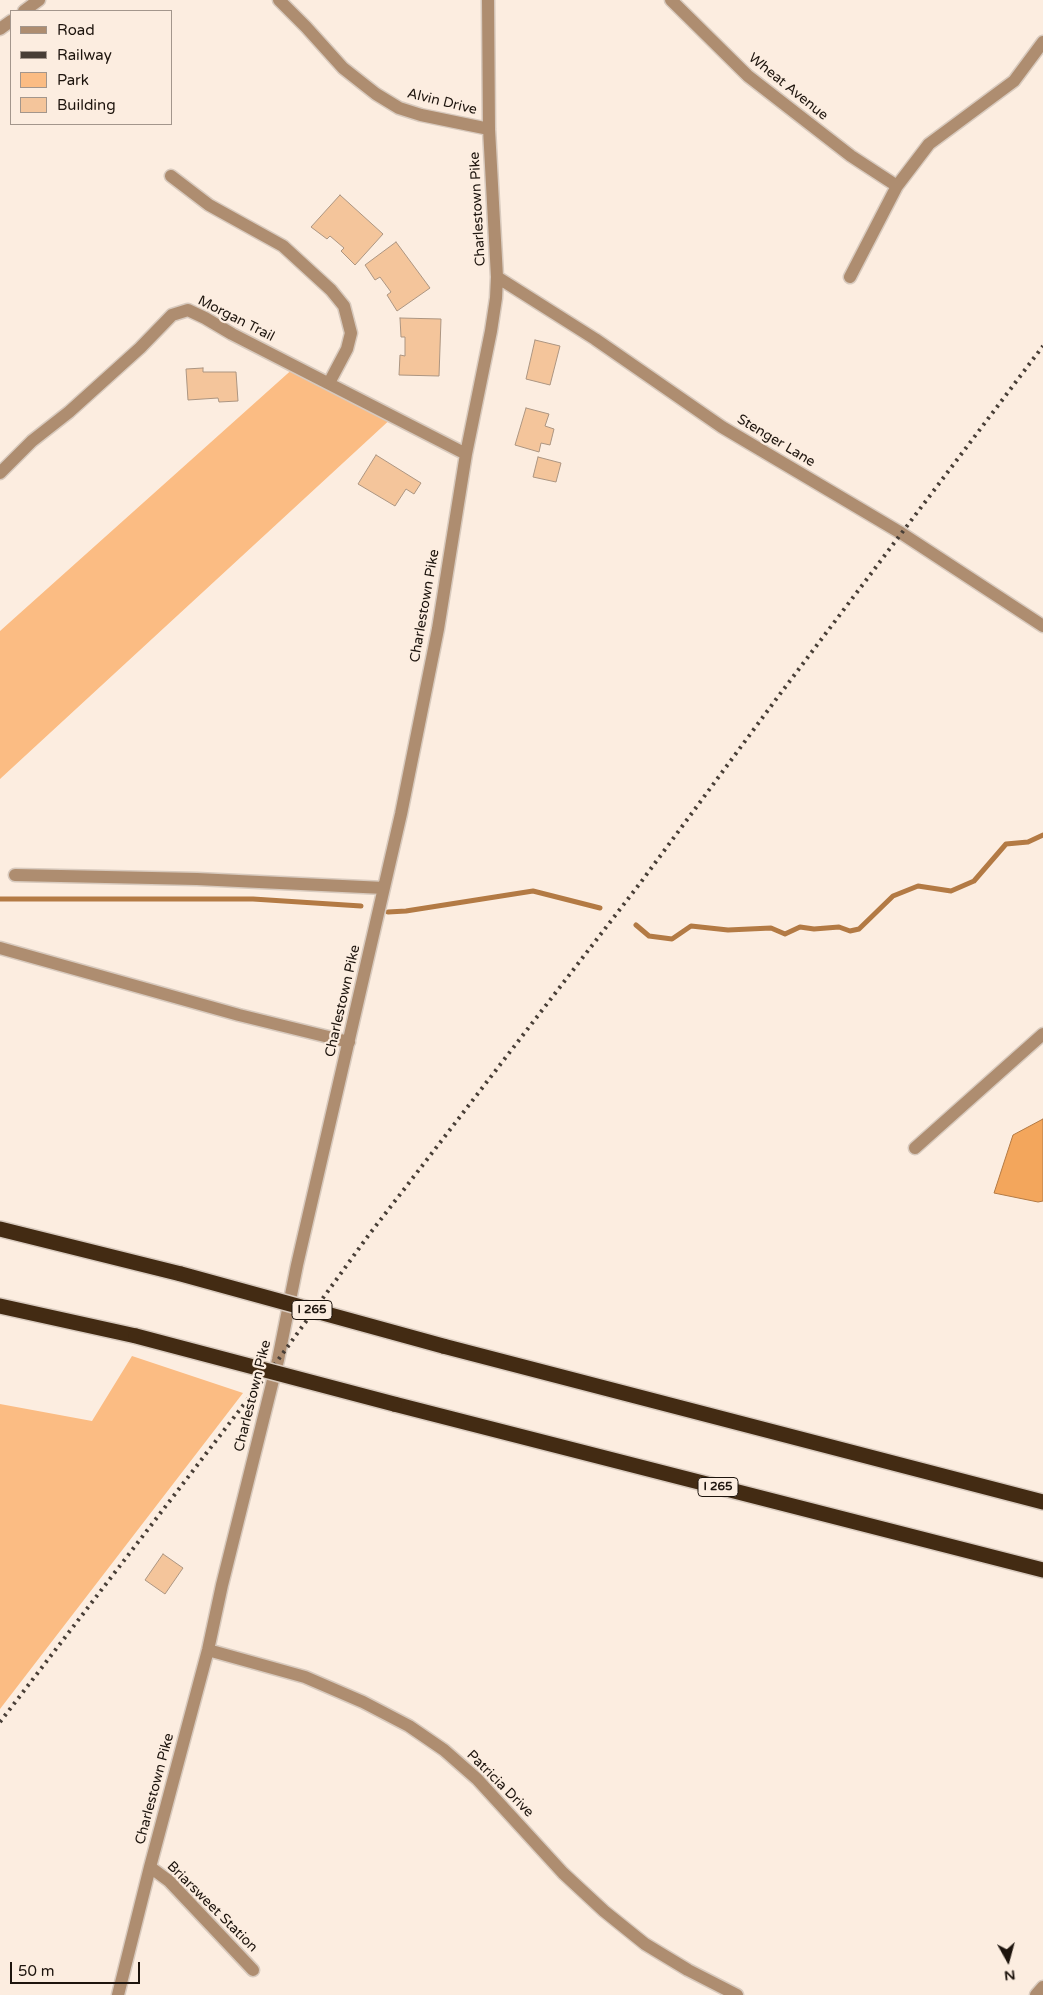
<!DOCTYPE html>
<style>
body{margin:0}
#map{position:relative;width:1043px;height:1995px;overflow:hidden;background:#fcede0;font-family:"Varela Round",sans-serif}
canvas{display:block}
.legend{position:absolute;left:10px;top:10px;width:162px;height:115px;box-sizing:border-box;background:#fcede0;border:1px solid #a3968c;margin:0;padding:6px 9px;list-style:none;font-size:15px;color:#1d140d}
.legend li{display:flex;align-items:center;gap:10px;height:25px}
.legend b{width:25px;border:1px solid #a3968c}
.north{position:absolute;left:983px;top:1935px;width:50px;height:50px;-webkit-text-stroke:4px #fcede0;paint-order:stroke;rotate:173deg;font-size:14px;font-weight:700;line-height:20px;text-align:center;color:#1d140d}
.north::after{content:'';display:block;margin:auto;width:18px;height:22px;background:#1d140d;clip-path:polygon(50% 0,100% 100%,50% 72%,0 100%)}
.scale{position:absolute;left:10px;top:1962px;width:130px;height:22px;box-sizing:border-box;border:2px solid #1d140d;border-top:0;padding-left:6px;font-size:15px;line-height:18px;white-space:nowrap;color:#1d140d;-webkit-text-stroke:4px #fcede0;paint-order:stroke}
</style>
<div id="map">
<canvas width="1043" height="1995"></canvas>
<ul class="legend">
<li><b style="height:6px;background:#ae8d70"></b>Road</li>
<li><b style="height:6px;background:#483e36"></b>Railway</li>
<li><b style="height:14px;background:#fbbc83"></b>Park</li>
<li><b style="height:14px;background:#f4c59b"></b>Building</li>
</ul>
<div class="north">N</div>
<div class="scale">50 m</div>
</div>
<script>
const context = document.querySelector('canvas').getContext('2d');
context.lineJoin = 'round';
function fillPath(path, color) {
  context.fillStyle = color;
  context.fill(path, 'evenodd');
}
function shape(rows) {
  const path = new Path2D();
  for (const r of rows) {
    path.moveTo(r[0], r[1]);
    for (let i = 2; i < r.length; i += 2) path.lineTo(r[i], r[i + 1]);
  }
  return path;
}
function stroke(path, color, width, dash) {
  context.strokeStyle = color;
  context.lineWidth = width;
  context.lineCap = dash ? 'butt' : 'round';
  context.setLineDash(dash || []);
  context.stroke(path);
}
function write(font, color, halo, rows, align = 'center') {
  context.font = font + ' "Varela Round",sans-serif';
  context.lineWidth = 4.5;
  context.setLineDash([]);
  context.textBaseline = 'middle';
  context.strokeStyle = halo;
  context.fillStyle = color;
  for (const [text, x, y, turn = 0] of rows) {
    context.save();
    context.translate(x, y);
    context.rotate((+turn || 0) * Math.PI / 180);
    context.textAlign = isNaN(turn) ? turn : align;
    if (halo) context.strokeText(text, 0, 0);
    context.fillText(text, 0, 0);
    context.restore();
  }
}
fillPath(shape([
 [296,366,394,416,0,779,0,631],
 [132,1356,243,1393,0,1709,0,1404,92,1421]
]), '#fbbc83');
const water = shape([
 [1043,1119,1043,1201,1038,1202,994,1193,1013,1135,1043,1119]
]);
fillPath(water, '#f3a65c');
stroke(water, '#b37a44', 1);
stroke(shape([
 [0,899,253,899,361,906],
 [388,912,406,911,533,891,600,908],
 [636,925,649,936,672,939,691,926,728,930,771,928,785,934,800,927,814,929,839,927,850,931,859,929,893,896,918,886,951,891,974,881,1006,844,1028,842,1043,835]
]), '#b37a44', 5);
const building = shape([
 [340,195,383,234,355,265,341,251,344,248,330,236,327,239,311,227,340,195],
 [396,242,430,288,397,311,387,295,391,292,380,277,375,280,365,265,396,242],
 [400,318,441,319,439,376,399,375,400,355,405,356,405,337,401,337,400,318],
 [535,340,560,346,550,385,526,379,535,340],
 [203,368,203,372,236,372,238,401,219,402,218,398,188,400,186,369,203,368],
 [526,408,549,414,545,426,554,429,550,445,541,443,539,452,515,445,526,408],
 [376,455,421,483,414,494,406,489,395,506,358,484,376,455],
 [538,457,561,463,556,482,533,477,538,457],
 [163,1554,183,1568,165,1594,145,1580,163,1554]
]);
fillPath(building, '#f4c59b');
stroke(building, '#ac9581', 1);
const minor = shape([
 [279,0,306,27,343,68,376,94,399,108,421,115,489,129],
 [671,0,748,76,851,156,897,186],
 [24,11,39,0],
 [0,29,11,21],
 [171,176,209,205,283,246,331,290,344,306,351,333,347,349,329,383],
 [497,277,595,339,722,427,901,533,1043,626],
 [850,277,897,186,929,144,1014,81,1043,42],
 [0,473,32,441,69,412,140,348,172,315,188,310,205,318,232,334,466,454],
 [15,875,197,879,384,888],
 [0,948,239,1015,349,1042],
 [915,1148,1043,1034],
 [208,1650,305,1677,363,1702,409,1726,444,1750,477,1779,563,1873,604,1911,645,1944,688,1970,737,1995],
 [150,1867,169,1881,253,1970],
 [118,1995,150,1867,208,1650,222,1585,278,1360,297,1265,401,814,438,629,466,454,491,331,496,298,497,277,489,129,488,0],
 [1036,1995,1043,1987]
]);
const highway = shape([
 [0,1229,181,1274],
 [0,1306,136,1336],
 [443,1346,1043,1502],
 [394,1404,1043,1570]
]);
stroke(minor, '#d8cabe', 15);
stroke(highway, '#d8cabe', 18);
stroke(minor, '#ae8d70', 12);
stroke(highway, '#432b13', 15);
stroke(shape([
 [0,1722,278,1360,368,1236,641,882,777,698,1043,346]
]), '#483e36', 4, [2.5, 5]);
const highwayBridge = shape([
 [181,1274,443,1346],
 [136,1336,394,1404]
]);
stroke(highwayBridge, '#d8cabe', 18, []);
stroke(highwayBridge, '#432b13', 15);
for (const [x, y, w] of [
 [312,1310,40],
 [718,1487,40]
]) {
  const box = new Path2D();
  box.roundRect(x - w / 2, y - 9.5, w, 19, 4);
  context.fillStyle = '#fcede0';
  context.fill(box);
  stroke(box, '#1d140d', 1);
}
write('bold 12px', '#1d140d', null, [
 ["I 265",312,1310],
 ["I 265",718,1487]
]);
write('14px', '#1d140d', '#fcede0', [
 ["Wheat Avenue",788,87,39],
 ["Alvin Drive",442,102,14],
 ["Charlestown Pike",478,209,-93],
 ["Morgan Trail",236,319,27],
 ["Stenger Lane",776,441,31],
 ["Charlestown Pike",425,606,-80],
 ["Charlestown Pike",343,1001,-77],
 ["Charlestown Pike",253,1396,-76],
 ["Patricia Drive",500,1784,45],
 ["Charlestown Pike",155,1789,-75],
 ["Briarsweet Station",212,1907,45]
]);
</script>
